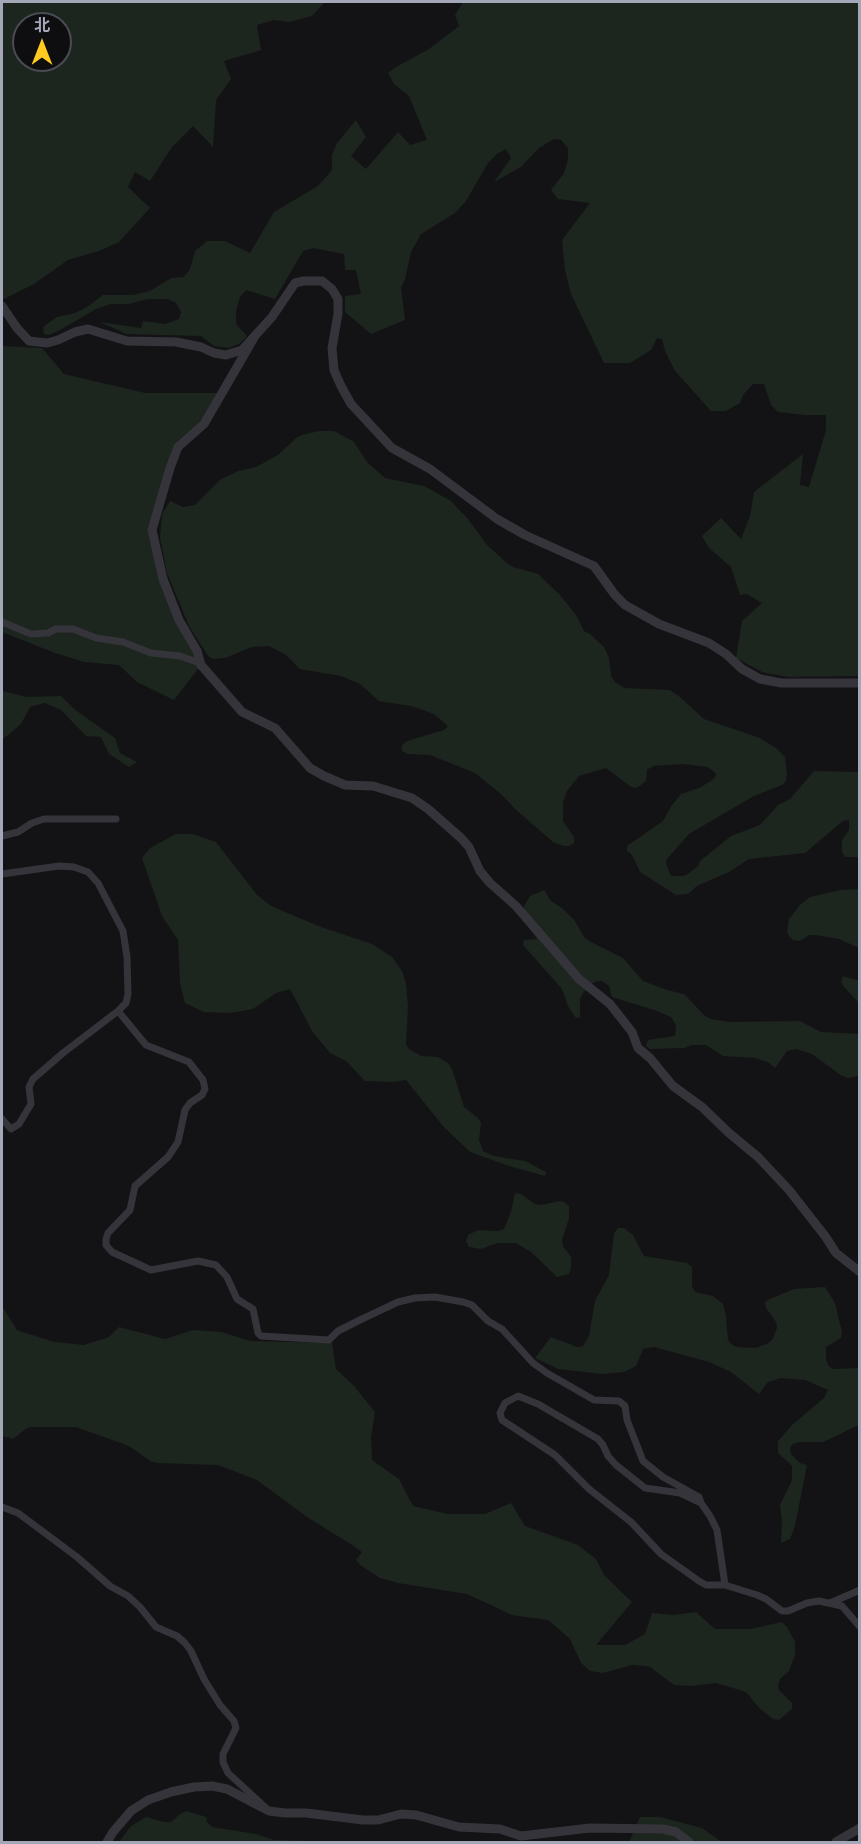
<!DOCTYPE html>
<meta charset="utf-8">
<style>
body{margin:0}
#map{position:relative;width:861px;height:1844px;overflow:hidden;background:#131315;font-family:"Space Grotesk","Noto Sans SC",sans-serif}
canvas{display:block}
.frame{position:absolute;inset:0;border:3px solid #a4a7b7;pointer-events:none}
.north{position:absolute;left:12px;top:12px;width:60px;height:60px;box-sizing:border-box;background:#0e0e10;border:2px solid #4a4b53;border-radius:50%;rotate:0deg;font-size:16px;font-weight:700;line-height:24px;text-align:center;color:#a4a7b7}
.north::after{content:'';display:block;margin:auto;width:21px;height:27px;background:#ffcb21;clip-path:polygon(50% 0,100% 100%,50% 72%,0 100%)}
</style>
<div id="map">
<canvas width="861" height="1844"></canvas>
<div class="frame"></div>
<div class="north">北</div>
</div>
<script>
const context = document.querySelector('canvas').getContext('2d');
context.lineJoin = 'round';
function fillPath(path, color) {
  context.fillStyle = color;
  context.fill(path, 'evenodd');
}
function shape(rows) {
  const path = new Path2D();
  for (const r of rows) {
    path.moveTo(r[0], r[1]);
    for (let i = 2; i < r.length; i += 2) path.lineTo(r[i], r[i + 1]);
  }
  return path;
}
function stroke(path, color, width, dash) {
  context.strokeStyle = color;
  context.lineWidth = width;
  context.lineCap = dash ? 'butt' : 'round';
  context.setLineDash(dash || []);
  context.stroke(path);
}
fillPath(shape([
 [2,2,325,2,312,16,289,22,274,20,257,25,261,50,224,61,231,79,216,100,213,147,193,126,172,147,150,181,135,172,128,187,150,208,119,242,99,251,68,260,34,284,2,300],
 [24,24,60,24,60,60,24,60],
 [463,2,859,2,859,676,788,677,762,672,736,658,742,621,762,603,747,594,740,595,731,567,709,548,702,536,721,518,741,539,750,516,754,492,803,454,800,485,809,487,826,430,826,415,805,415,778,412,771,405,764,384,753,384,743,395,740,403,726,411,711,411,675,371,665,351,662,339,657,338,651,350,630,363,604,363,571,294,565,270,562,240,590,203,558,199,551,190,564,173,568,160,568,148,561,140,554,139,539,148,521,167,494,182,511,158,506,149,497,154,488,163,466,201,455,213,421,234,411,252,405,279,401,288,405,320,371,334,345,312,345,296,361,294,356,270,345,270,344,254,313,248,303,251,275,299,246,290,240,297,236,311,236,324,247,336,239,344,229,348,214,346,201,336,126,334,100,322,141,328,143,321,165,324,179,319,181,312,176,303,168,299,148,299,129,304,111,304,96,309,60,330,49,335,44,334,43,327,57,317,75,313,87,307,103,295,133,295,150,291,171,278,184,277,190,269,195,251,207,241,225,241,250,253,274,212,318,186,332,170,332,155,337,143,356,120,366,137,351,156,366,169,398,132,410,145,427,140,409,96,394,84,388,73,396,67,429,49,459,26,455,15],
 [3,346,42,348,64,374,145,393,221,393,204,424,178,447,152,530,159,560,201,665,174,700,137,682,119,665,84,662,55,653,2,632,2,347],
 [319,431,334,431,349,439,354,442,367,462,385,478,424,486,451,501,468,519,487,545,507,563,513,567,538,574,560,595,576,615,584,631,590,634,604,647,609,658,611,676,615,682,625,688,670,690,680,697,704,719,760,738,776,748,785,757,787,775,786,781,782,785,754,796,689,834,667,859,666,864,671,876,683,876,688,874,698,866,700,861,731,836,760,825,778,805,790,799,814,771,859,772,859,857,845,857,842,852,842,840,849,830,849,820,843,821,805,853,749,859,729,872,697,886,688,894,676,895,640,872,632,855,627,851,627,846,663,821,672,805,681,794,699,788,714,779,716,774,712,770,707,767,683,764,653,766,647,770,646,781,637,788,631,787,606,768,579,776,567,791,563,802,563,821,574,837,574,843,569,846,564,846,553,842,515,809,502,795,475,773,430,755,408,754,402,751,402,745,407,741,444,730,448,726,434,714,411,706,379,701,360,684,341,676,300,669,286,655,269,646,252,647,225,658,213,659,208,656,189,626,167,573,160,538,162,514,170,501,183,507,195,505,221,479,238,471,256,467,278,455,296,438,302,435],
 [2,691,27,697,61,696,74,709,115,738,120,753,137,762,129,767,109,754,101,737,86,736,61,710,45,703,30,707,21,724,2,740],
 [176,834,193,834,216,842,257,895,271,906,321,927,372,944,392,957,402,971,406,983,408,1006,406,1044,409,1049,421,1056,438,1057,448,1063,452,1069,464,1107,478,1118,481,1123,479,1140,483,1151,494,1156,525,1161,546,1172,545,1176,509,1166,470,1152,443,1126,406,1080,393,1082,365,1081,346,1061,330,1053,312,1031,290,989,276,993,253,1009,230,1013,204,1012,185,1003,180,983,178,940,162,916,142,858,150,848],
 [859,889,859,948,839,939,816,935,809,935,800,941,793,940,789,936,787,931,789,919,800,905,810,897,840,890],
 [544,890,551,901,562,908,575,921,584,937,589,941,623,958,643,981,667,990,684,994,705,1016,711,1019,730,1022,800,1021,821,1032,859,1034,859,1076,848,1078,842,1076,812,1054,796,1049,787,1051,775,1068,768,1062,755,1058,723,1056,706,1045,692,1045,684,1048,650,1049,646,1046,648,1040,675,1036,676,1025,671,1017,654,1010,612,997,609,986,602,981,594,982,583,993,580,998,580,1017,577,1018,575,1017,568,1006,562,989,523,945,524,940,537,939,527,925,524,906,530,896],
 [843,976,859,981,859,1003,844,987,841,981],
 [515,1193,521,1194,535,1204,541,1205,559,1201,564,1202,569,1206,569,1218,562,1240,563,1246,571,1257,571,1269,569,1274,557,1277,531,1252,516,1243,498,1243,481,1249,469,1247,466,1241,468,1235,474,1232,479,1230,498,1231,504,1229,511,1212],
 [618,1228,624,1228,633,1235,644,1256,687,1263,692,1267,692,1286,695,1292,713,1296,723,1304,726,1316,728,1340,731,1344,737,1347,755,1348,767,1344,772,1340,777,1328,776,1322,766,1308,765,1302,770,1299,794,1289,825,1287,835,1303,842,1332,841,1338,826,1347,826,1359,828,1365,832,1369,859,1368,859,1425,823,1442,799,1442,793,1444,790,1448,791,1454,800,1463,807,1465,795,1526,790,1539,781,1543,782,1522,780,1505,792,1480,792,1466,778,1453,778,1441,792,1425,824,1398,828,1390,805,1380,781,1378,768,1382,759,1394,731,1372,709,1362,654,1347,643,1349,636,1366,624,1372,602,1374,558,1369,535,1358,551,1337,577,1347,583,1346,589,1336,595,1301,609,1275,614,1233],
 [2,1306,17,1330,54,1342,84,1345,109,1337,119,1327,165,1339,193,1330,221,1332,251,1341,332,1343,336,1369,354,1386,375,1412,371,1437,372,1460,399,1479,413,1506,448,1514,485,1514,511,1503,525,1526,578,1545,596,1559,604,1575,632,1602,596,1645,625,1645,645,1634,652,1613,673,1615,696,1612,715,1629,750,1629,782,1622,787,1627,795,1642,795,1655,789,1671,780,1679,778,1685,779,1690,792,1703,792,1709,779,1720,773,1719,759,1708,748,1694,743,1691,716,1683,691,1686,674,1685,650,1667,645,1666,632,1665,603,1673,590,1671,581,1663,570,1639,548,1620,512,1615,467,1594,398,1583,380,1578,360,1565,356,1560,362,1552,352,1545,307,1517,257,1480,218,1465,157,1463,150,1461,129,1446,76,1427,32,1427,27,1428,13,1439,2,1436],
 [186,1811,206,1817,207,1822,212,1827,256,1834,274,1840,342,1842,119,1842,131,1826,146,1817,164,1822,171,1822,180,1814],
 [640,1817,660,1817,702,1828,722,1842,629,1842]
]), '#1d251f');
stroke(shape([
 [2,622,31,634,48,633,56,629,73,629,96,638,123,642,151,653,180,656,197,662,201,665],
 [2,836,18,832,32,823,44,819,116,819],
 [2,874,59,866,74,867,88,872,98,883,123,931,127,957,128,994,126,1003,118,1011,63,1053,33,1079,29,1087,31,1104,19,1124,11,1129,2,1119],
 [118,1011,146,1045,189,1062,203,1080,205,1089,202,1095,190,1103,185,1110,178,1142,168,1157,135,1186,130,1210,108,1233,106,1239,106,1245,112,1252,151,1270,198,1261,216,1265,227,1277,237,1299,253,1309,258,1333,261,1336,329,1340,338,1331,362,1319,398,1302,415,1298,435,1297,463,1302,472,1305,488,1321,502,1329,533,1363,547,1373,594,1400,619,1401,625,1406,627,1420,643,1461,663,1477,699,1497,701,1503],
 [2,1507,18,1513,77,1557,110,1586,128,1596,140,1607,156,1627,177,1636,185,1643,191,1651,204,1679,220,1705,234,1721,236,1728,223,1754,223,1762,228,1773,265,1807],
 [725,1585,717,1530,710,1516,701,1503,680,1493,645,1488,616,1465,608,1456,603,1445,598,1439,538,1404,518,1396,505,1403,500,1413,502,1420,555,1455,589,1489,631,1522,661,1554,699,1581,706,1585,725,1585,757,1595,766,1599,782,1611,788,1611,807,1603,819,1601,842,1606,860,1627],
 [830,1603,860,1590]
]), '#34343a', 7);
stroke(shape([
 [2,306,17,328,29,341,47,343,58,340,75,332,88,329,127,341,176,342,201,347,214,353,226,355,242,350,272,317,295,283,304,281,322,281,332,289,338,299,338,314,332,348,334,370,341,386,351,404,392,448,430,469,497,519,525,535,594,566,615,595,625,605,659,624,709,643,726,654,742,669,760,679,781,683,860,683],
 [255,336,204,424,178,447,170,468,152,530,163,579,179,620,197,651,201,665,242,712,275,728,310,768,324,776,345,785,373,786,412,798,428,809,461,838,469,847,480,871,490,883,516,906,579,979,610,1004,632,1032,638,1048,650,1058,673,1086,702,1107,729,1133,758,1157,789,1190,825,1236,836,1253,860,1272],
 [107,1842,113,1832,131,1811,148,1800,171,1792,194,1787,212,1786,227,1789,269,1811,285,1813,306,1813,363,1820,378,1820,401,1814,416,1815,459,1827,500,1829,521,1836,590,1828,663,1829,676,1832,689,1842],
 [836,1842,860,1828]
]), '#34343a', 9);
</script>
